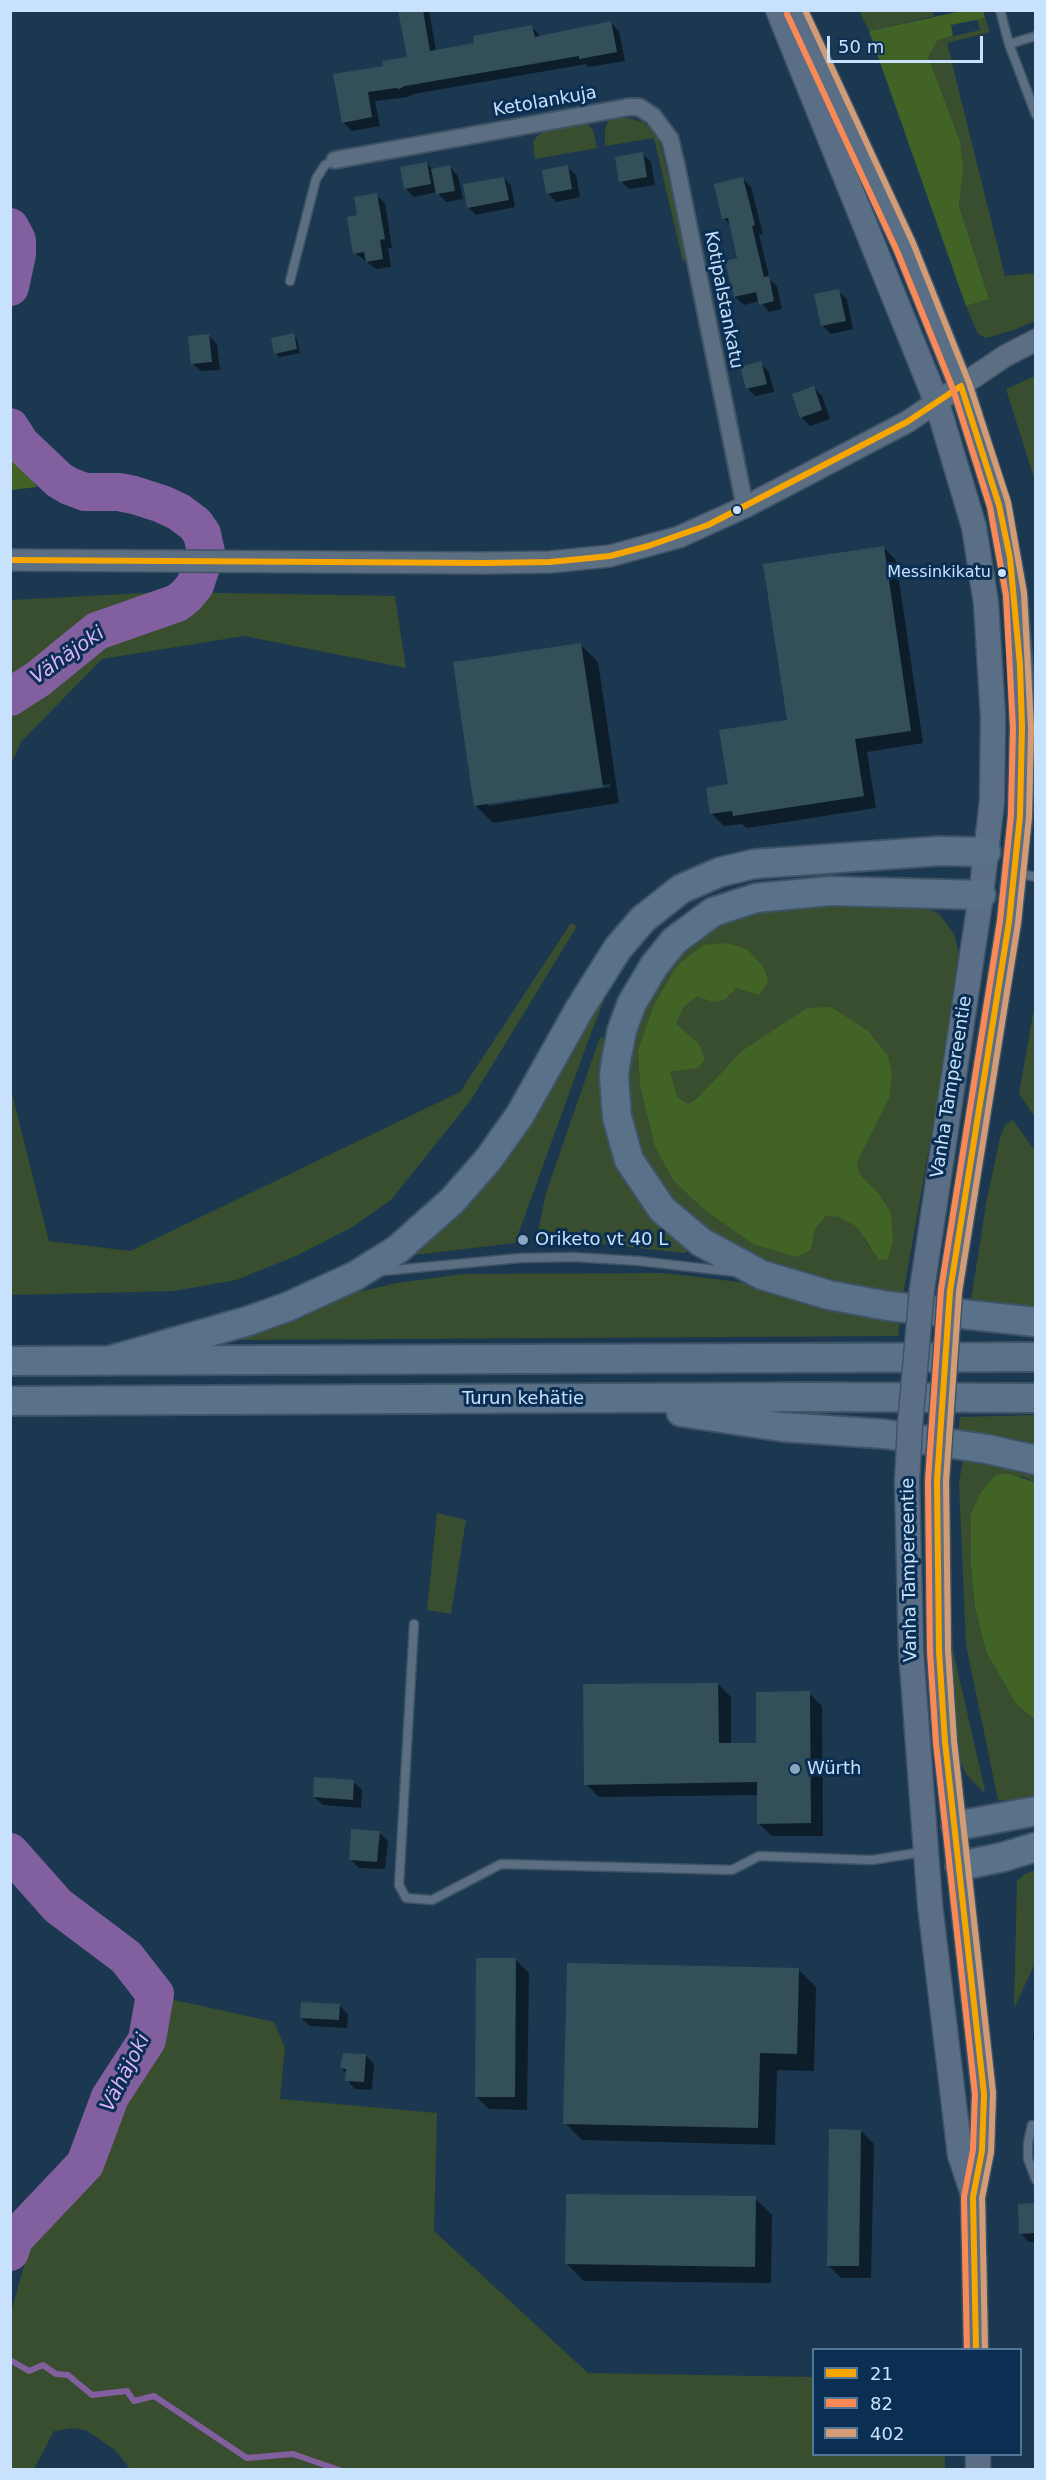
<!DOCTYPE html>
<meta charset="utf-8">
<style>
body{margin:0}
#map{position:relative;width:1046px;height:2480px;overflow:hidden;background:#1b3850;font-family:"DejaVu Sans",sans-serif}
canvas{display:block}
.frame{position:absolute;inset:0;border:12px solid #c8e1fd;pointer-events:none}
.legend{position:absolute;left:812px;top:2348px;width:210px;height:108px;box-sizing:border-box;background:#0a2f52;border:2px solid #567696;margin:0;padding:8px 10px;list-style:none;font-size:18px;color:#c8e1fd}
.legend li{display:flex;align-items:center;gap:12px;height:30px}
.legend b{width:30px;border:2px solid #567696}
.scale{position:absolute;left:827px;top:36px;width:156px;height:27px;box-sizing:border-box;border:3px solid #c8e1fd;border-top:0;padding-left:8px;font-size:18px;line-height:21px;white-space:nowrap;color:#c8e1fd;-webkit-text-stroke:4px #0a2f52;paint-order:stroke}
</style>
<div id="map">
<canvas width="1046" height="2480"></canvas>
<div class="frame"></div>
<ul class="legend">
<li><b style="height:8px;background:#f7a600"></b>21</li>
<li><b style="height:8px;background:#f98a56"></b>82</li>
<li><b style="height:8px;background:#d39c74"></b>402</li>
</ul>
<div class="scale">50 m</div>
</div>
<script>
const context = document.querySelector('canvas').getContext('2d');
context.lineJoin = 'round';
function fillPath(path, color) {
  context.fillStyle = color;
  context.fill(path, 'evenodd');
}
function shape(rows) {
  const path = new Path2D();
  for (const r of rows) {
    path.moveTo(r[0], r[1]);
    for (let i = 2; i < r.length; i += 2) path.lineTo(r[i], r[i + 1]);
  }
  return path;
}
function stroke(path, color, width, dash) {
  context.strokeStyle = color;
  context.lineWidth = width;
  context.lineCap = dash ? 'butt' : 'round';
  context.setLineDash(dash || []);
  context.stroke(path);
}
function write(font, color, halo, rows, align = 'center') {
  context.font = font + ' "DejaVu Sans",sans-serif';
  context.lineWidth = 6;
  context.setLineDash([]);
  context.textBaseline = 'middle';
  context.strokeStyle = halo;
  context.fillStyle = color;
  for (const [text, x, y, turn = 0] of rows) {
    context.save();
    context.translate(x, y);
    context.rotate((+turn || 0) * Math.PI / 180);
    context.textAlign = isNaN(turn) ? turn : align;
    if (halo) context.strokeText(text, 0, 0);
    context.fillText(text, 0, 0);
    context.restore();
  }
}
fillPath(shape([
 [859,11,933,11,934,16,869,31],
 [985,18,990,32,947,43,1005,276,1036,273,1035,321,1014,330,986,338,978,334,966,306,989,299,959,206,963,171,928,57,938,40,980,30,977,19],
 [623,117,643,122,654,131,660,143,688,259,683,262,654,138,605,146,605,130,608,121],
 [587,123,593,130,597,148,535,159,533,142,537,136,548,129],
 [1035,376,1035,481,1006,389],
 [165,592,395,596,406,668,244,636,102,659,21,742,11,764,11,600],
 [872,903,926,908,934,911,940,915,954,934,960,957,960,974,903,1295,773,1270,681,1218,631,1142,627,1037,668,961,723,921,763,907],
 [728,943,745,991,736,988,713,1002,697,997,684,1007,676,1024,684,1032,698,1068,669,1072,677,1098,688,1104,698,1098,889,1099,857,1162,859,1175,879,1194,869,1247,856,1225,839,1217,826,1216,815,1229,811,1250,727,1224,701,1207,673,1180,655,1147,640,1086,638,1051],
 [571,923,577,926,471,1100,391,1200,351,1228,296,1256,236,1280,174,1291,11,1295,11,1090,49,1241,130,1251,460,1092],
 [619,969,604,1000,587,1044,515,1243,405,1256],
 [1035,1003,1036,1117,1035,1117,1019,1094],
 [600,1037,605,1039,601,1083,607,1128,657,1223,688,1250,685,1253,601,1244,536,1242,546,1193],
 [1013,1120,1035,1151,1035,1307,971,1300,987,1198,1000,1138,1005,1125],
 [664,1273,739,1282,900,1320,898,1336,225,1340,345,1295,397,1283,463,1274],
 [1035,1415,1035,1445,958,1434,960,1417],
 [963,1459,1004,1465,1035,1473,1035,1482,1022,1476,971,1514,971,1567,975,1608,986,1652,1016,1704,1035,1720,1035,1795,1015,1800,998,1800,966,1645,959,1483],
 [437,1513,466,1520,451,1614,427,1610],
 [948,1629,985,1790,983,1792,966,1774,959,1758,954,1736],
 [1035,1870,1035,1963,1014,2009,1017,1881,1025,1874],
 [170,1999,274,2022,285,2048,280,2099,437,2113,434,2231,588,2373,813,2377,814,2454,945,2455,945,2469,131,2470,115,2450,98,2438,85,2430,74,2428,54,2431,34,2469,11,2469,11,2312,29,2248,103,2157]
]), '#384e2e');
fillPath(shape([
 [966,10,983,11,985,18,951,25,953,36,938,40,928,57,960,142,963,171,959,206,989,299,966,306,869,31],
 [10,449,11,449,37,487,11,490],
 [728,943,748,950,764,968,768,982,759,995,736,988,724,1000,713,1002,697,997,684,1007,676,1024,698,1043,705,1059,698,1068,670,1072,677,1097,688,1104,698,1098,742,1051,807,1008,831,1007,868,1031,888,1056,892,1075,889,1099,857,1162,860,1175,879,1194,891,1213,893,1241,888,1259,879,1260,856,1226,839,1217,826,1216,815,1229,811,1250,796,1257,753,1244,701,1207,673,1180,655,1147,640,1086,638,1051,654,1005,677,966,703,945],
 [1005,1473,1035,1482,1035,1720,1016,1704,986,1652,975,1608,971,1567,971,1514,981,1492,995,1476]
]), '#416426');
fillPath(shape([
 [400,10,429,10,436,51,476,44,532,27,541,37,611,23,619,31,625,61,589,67,586,64,414,94,408,97,375,101,380,126,352,131,343,122,385,67,408,58],
 [643,154,651,162,655,185,629,189,621,181],
 [427,163,433,170,450,167,458,176,463,199,446,202,437,192,414,197,405,188],
 [567,167,576,175,580,197,556,202,548,193],
 [504,178,511,186,515,207,476,215,468,207],
 [743,179,751,187,763,234,759,234,770,280,777,286,782,309,769,312,760,301,744,305,735,297,739,259,731,226,724,218],
 [376,195,385,203,392,248,388,248,391,267,376,269,355,253,359,216],
 [838,291,847,299,853,329,831,334,823,326],
 [293,335,297,339,300,353,279,357,276,353],
 [209,336,217,344,220,370,201,371,192,363],
 [760,363,769,372,774,392,755,396,747,388],
 [814,388,822,396,830,419,810,426,801,417],
 [883,547,896,560,923,743,867,752,876,808,747,828,742,824,724,826,711,813,729,786,789,721],
 [580,644,598,662,619,803,493,823,476,806],
 [610,784,610,787,488,806,488,803],
 [718,1684,731,1697,731,1744,757,1744,809,1693,822,1706,823,1836,772,1836,759,1824,758,1795,599,1797,586,1784],
 [353,1782,362,1790,361,1808,323,1805,314,1797],
 [379,1832,388,1841,385,1869,359,1868,350,1859],
 [516,1960,529,1973,527,2110,489,2109,476,2096],
 [799,1970,816,1987,814,2071,777,2070,775,2145,582,2140,565,2123],
 [339,2005,348,2014,347,2028,310,2026,301,2018],
 [1035,2020,1036,2020,1036,2042,1033,2040],
 [366,2056,374,2064,372,2090,355,2089,347,2080,347,2074,341,2068],
 [861,2131,874,2144,871,2278,841,2278,828,2265],
 [755,2198,772,2215,771,2283,584,2281,567,2264],
 [1036,2204,1036,2242,1029,2242,1020,2233,1019,2205]
]), '#0007');
stroke(shape([
 [10,2360,29,2371,43,2365,56,2374,68,2375,92,2395,127,2391,134,2401,154,2396,247,2458,293,2454,339,2470]
]), '#825f9f', 6);
stroke(shape([
 [10,227,17,240,17,254,10,287],
 [10,427,21,444,59,480,69,486,85,492,119,492,134,495,162,504,179,512,195,524,202,534,206,552,195,585,186,596,177,603,97,631,38,679,10,697],
 [10,1852,58,1906,126,1957,155,1994,147,2040,110,2097,85,2164,14,2239,10,2252]
]), '#825f9f', 38);
fillPath(shape([
 [398,10,423,10,430,51,474,43,473,36,532,25,535,37,611,21,617,52,579,59,579,56,405,86,399,89,396,88,368,92,372,117,342,123,333,74,383,66,382,61,407,57],
 [643,152,647,177,619,182,615,157],
 [427,162,431,184,404,189,400,167],
 [450,165,455,191,436,194,431,169],
 [568,165,572,189,546,194,542,170],
 [504,177,509,200,467,208,463,184],
 [743,177,755,225,752,226,764,277,769,276,774,301,759,305,756,292,734,297,725,261,737,258,728,218,722,219,714,184],
 [377,193,385,239,380,240,383,259,366,262,364,252,353,254,347,217,357,215,354,197],
 [839,289,846,321,821,326,814,294],
 [294,333,297,349,274,354,271,338],
 [209,334,212,362,191,364,188,336],
 [761,361,767,384,746,389,740,367],
 [814,386,822,410,800,418,792,394],
 [884,546,911,731,855,739,864,796,733,816,732,811,710,814,706,788,728,784,719,730,787,720,763,564],
 [581,643,603,787,474,806,453,662],
 [718,1683,719,1743,756,1743,756,1692,810,1691,811,1823,757,1824,757,1782,584,1785,583,1684],
 [314,1777,354,1780,353,1800,313,1797],
 [351,1829,380,1831,377,1862,349,1860],
 [476,1958,516,1958,515,2097,475,2097],
 [567,1963,799,1968,797,2054,760,2053,758,2128,563,2124],
 [301,2002,340,2004,339,2020,300,2018],
 [343,2053,366,2054,364,2082,345,2081,346,2069,340,2068],
 [829,2129,861,2130,859,2266,827,2266],
 [566,2194,756,2196,755,2267,565,2264],
 [1035,2203,1035,2233,1019,2234,1018,2204]
]), '#324f5a');
const service = shape([
 [1000,10,1009,44,1036,115],
 [1009,44,1036,36],
 [290,281,316,179,325,165,335,160],
 [1015,873,1036,877],
 [383,1271,520,1258,573,1257,639,1261,735,1272],
 [414,1624,399,1885,406,1898,432,1900,501,1864,732,1870,759,1856,872,1860,923,1852],
 [1032,2125,1028,2143,1028,2159,1036,2180]
]);
const minor = shape([
 [335,160,629,107,639,107,653,116,670,139,676,164,745,507]
]);
const tertiary = shape([
 [10,560,485,563,550,562,610,556,679,537,745,507,907,422,1005,356,1036,340]
]);
const secondary = shape([
 [778,10,937,403,974,527,986,603,993,717,992,801,981,895,922,1289],
 [795,10,905,247,961,386,999,505,1015,594,1020,665,1022,728,1020,816,1009,922,950,1291],
 [937,1481,939,1651,945,1742,984,2094,982,2151,973,2197,976,2350],
 [907,1482,911,1651,930,1905,960,2155,973,2194],
 [978,2470,978,2454]
]);
const trunk = shape([
 [981,895,830,891,756,898,713,912,674,941,654,966,632,1003,622,1030,616,1061,614,1075,617,1117,629,1160,662,1209,701,1242,762,1275,829,1295,888,1306,1036,1322],
 [10,1361,1036,1357],
 [108,1361,248,1321,287,1307,355,1276,398,1249,452,1201,488,1160,520,1115,579,1010,618,948,643,919,681,889,720,872,754,864,939,851,986,852],
 [10,1401,808,1397,1036,1398],
 [681,1412,782,1427,885,1434,987,1449,1036,1460],
 [956,1826,1036,1811],
 [960,1866,1003,1857,1036,1847]
]);
stroke(service, '#3f5366', 11);
stroke(minor, '#3f5366', 20);
stroke(tertiary, '#3f5366', 24);
stroke(secondary, '#3f5366', 27);
stroke(trunk, '#3f5366', 32);
stroke(service, '#5b6e82', 8);
stroke(minor, '#5b6e82', 16);
stroke(tertiary, '#5b6e82', 21);
stroke(secondary, '#5a6f85', 24);
stroke(trunk, '#5a7289', 28);
const secondaryBridge = shape([
 [937,1481,950,1291],
 [907,1482,910,1425,922,1289]
]);
stroke(secondaryBridge, '#3f5366', 27, []);
stroke(secondaryBridge, '#5a6f85', 24);
stroke(shape([
 [10,560,485,563,550,562,610,556,648,546,708,525,907,422,961,386,999,505,1010,558,1020,665,1022,728,1020,816,1009,922,950,1291,937,1481,939,1651,945,1742,984,2094,982,2151,973,2197,976,2350]
]), '#f7a600', 6);
stroke(shape([
 [787,14,897,251,953,389,990,507,1006,595,1013,728,1011,815,1000,921,941,1290,928,1481,930,1651,936,1743,975,2094,973,2150,964,2197,967,2350]
]), '#f98a56', 6);
stroke(shape([
 [805,10,913,243,969,383,1008,502,1024,593,1031,728,1029,817,1018,923,959,1292,946,1481,948,1651,954,1741,993,2093,991,2152,982,2198,985,2350]
]), '#d39c74', 6);
for (const [x, y, r, color] of [
 [737,510,5,"#c8e1fd"],
 [1002,573,5,"#c8e1fd"],
 [523,1240,6,"#8ba6c0"],
 [795,1769,6,"#8ba6c0"]
]) {
  const dot = new Path2D();
  dot.arc(x, y, r, 0, 2 * Math.PI);
  context.fillStyle = color;
  context.fill(dot);
  stroke(dot, '#0a2f52', 2);
}
write('16px', '#c8e1fd', '#0a2f52', [
 ["Messinkikatu",991,573]
], 'right');
write('18px', '#c8e1fd', '#0a2f52', [
 ["Ketolankuja",545,102,-10],
 ["Kotipalstankatu",723,300,79],
 ["Vanha Tampereentie",952,1087,-81],
 ["Turun kehätie",523,1399],
 ["Vanha Tampereentie",910,1570,-91]
]);
write('18px', '#c8e1fd', '#0a2f52', [
 ["Oriketo vt 40 L",535,1240],
 ["Würth",807,1769]
], 'left');
write('italic 20px', '#deb1fc', '#0a2f52', [
 ["Vähäjoki",68,656,-35],
 ["Vähäjoki",126,2073,-63]
]);
</script>
